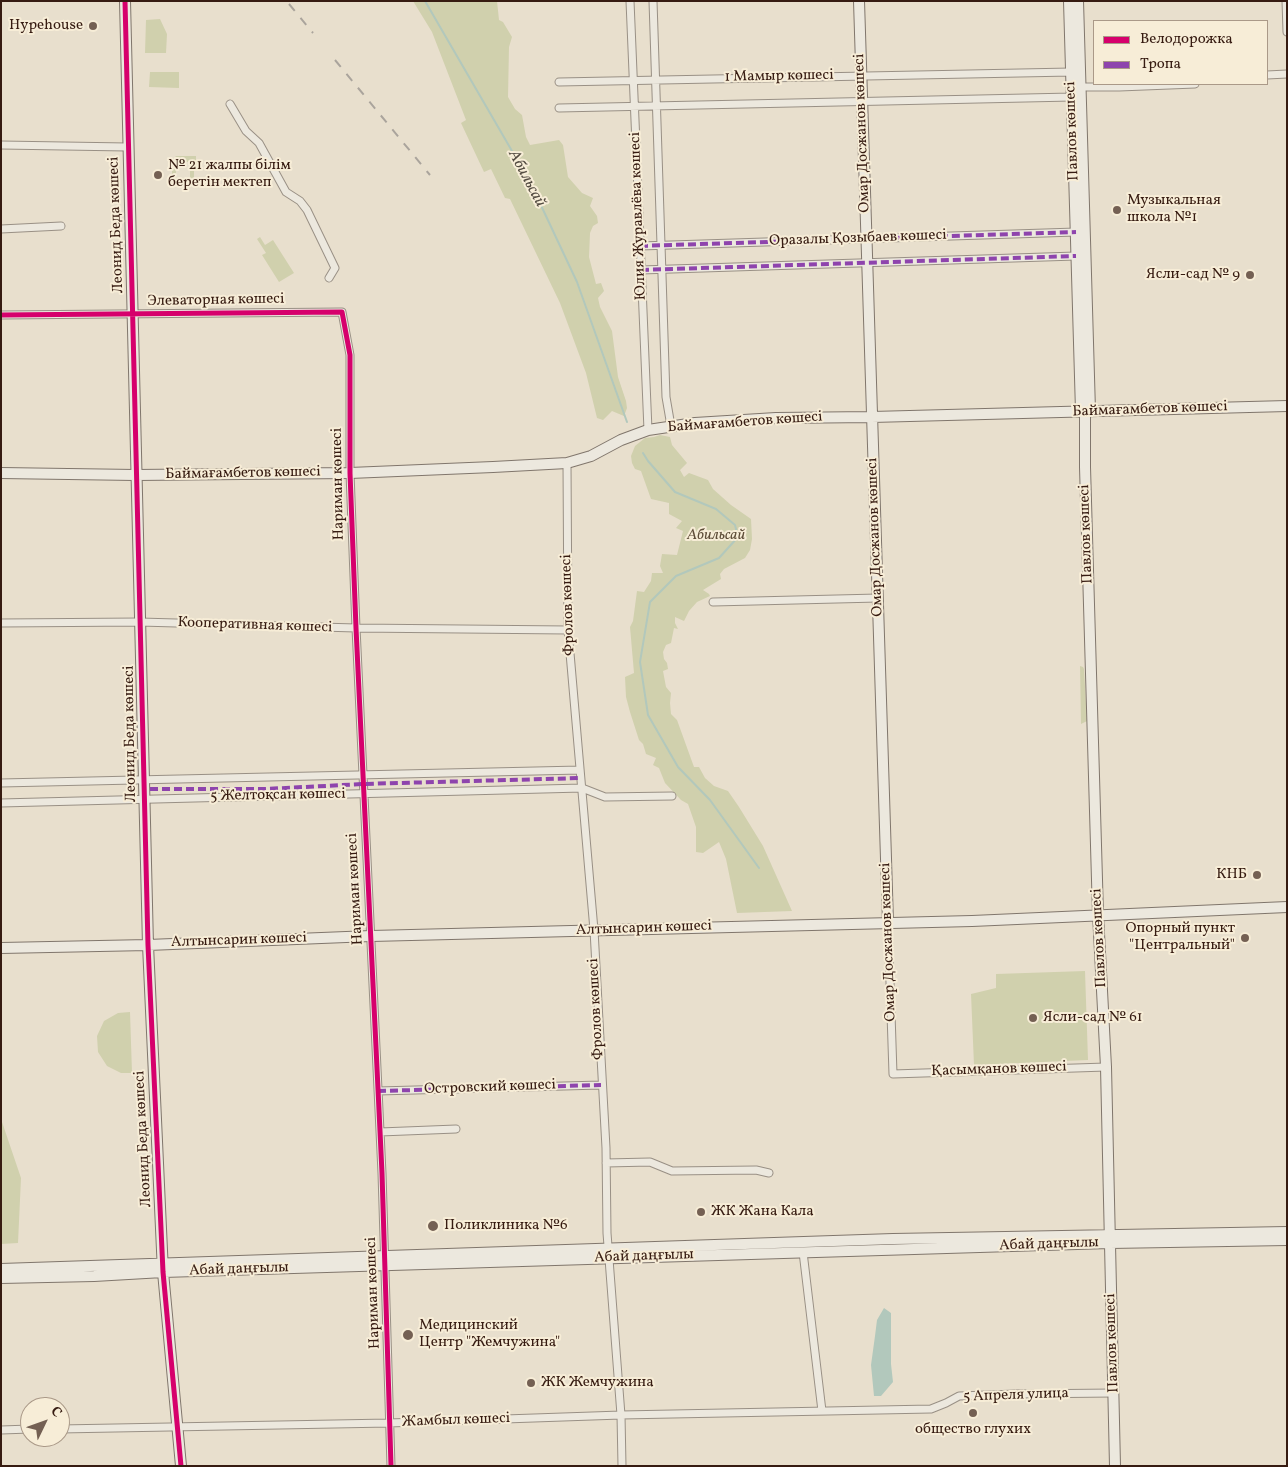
<!DOCTYPE html>
<meta charset="utf-8">
<style>
body{margin:0}
#map{position:relative;width:1288px;height:1467px;overflow:hidden;background:#e8dfcd;font-family:Vollkorn,serif}
canvas{display:block}
.frame{position:absolute;inset:0;border:2px solid #361b11;pointer-events:none}
.legend{position:absolute;left:1093px;top:20px;width:175px;height:65px;box-sizing:border-box;background:#f7edd7;border:1px solid #a98;margin:0;padding:6px 9px;list-style:none;font-size:15px;color:#361b11}
.legend li{display:flex;align-items:center;gap:10px;height:25px}
.legend b{width:25px;border:1px solid #a98}
.north{position:absolute;left:20px;top:1397px;width:50px;height:50px;box-sizing:border-box;background:#f7edd7;border:1px solid #a98;border-radius:50%;rotate:48deg;font-size:14px;font-weight:700;line-height:20px;text-align:center;color:#361b11}
.north::after{content:'';display:block;margin:auto;width:18px;height:22px;background:#746053;clip-path:polygon(50% 0,100% 100%,50% 72%,0 100%)}
</style>
<div id="map">
<canvas width="1288" height="1467"></canvas>
<div class="frame"></div>
<ul class="legend">
<li><b style="height:6px;background:#d6006c"></b>Велодорожка</li>
<li><b style="height:6px;background:#8e44ad"></b>Тропа</li>
</ul>
<div class="north">С</div>
</div>
<script>
const context = document.querySelector('canvas').getContext('2d');
context.lineJoin = 'round';
function fillPath(path, color) {
  context.fillStyle = color;
  context.fill(path, 'evenodd');
}
function shape(rows) {
  const path = new Path2D();
  for (const r of rows) {
    path.moveTo(r[0], r[1]);
    for (let i = 2; i < r.length; i += 2) path.lineTo(r[i], r[i + 1]);
  }
  return path;
}
function stroke(path, color, width, dash) {
  context.strokeStyle = color;
  context.lineWidth = width;
  context.lineCap = dash ? 'butt' : 'round';
  context.setLineDash(dash || []);
  context.stroke(path);
}
function write(font, color, halo, rows, align = 'center') {
  context.font = font + ' Vollkorn,serif';
  context.lineWidth = 4;
  context.setLineDash([]);
  context.textBaseline = 'middle';
  context.strokeStyle = halo;
  context.fillStyle = color;
  for (const [text, x, y, turn = 0] of rows) {
    context.save();
    context.translate(x, y);
    context.rotate((+turn || 0) * Math.PI / 180);
    context.textAlign = isNaN(turn) ? turn : align;
    if (halo) context.strokeText(text, 0, 0);
    context.fillText(text, 0, 0);
    context.restore();
  }
}
fillPath(shape([
 [413,1,497,1,499,20,503,22,512,37,509,47,508,97,515,109,522,115,526,137,530,145,559,140,563,145,568,177,582,193,593,198,590,206,597,216,598,223,593,226,590,233,589,257,596,284,601,283,604,291,598,298,600,307,612,331,618,377,626,401,627,408,624,416,612,411,603,420,597,418,586,373,560,303,510,199,505,198,491,169,484,172,461,123,466,120,432,32],
 [160,19,167,34,166,53,145,53,146,20],
 [150,72,179,72,179,88,149,87],
 [176,156,196,156,196,162,176,162,176,178,190,178,190,163,194,163,194,181,197,181,197,185,174,185,172,181,172,161],
 [260,237,265,245,273,240,294,273,279,282,262,255,266,253,257,239],
 [660,435,670,437,672,445,687,463,680,470,684,477,689,473,708,480,713,489,731,505,751,519,752,539,750,550,745,558,724,569,720,574,721,579,703,590,709,594,710,596,697,602,689,611,684,621,675,617,675,623,678,629,674,628,671,643,666,645,663,652,664,659,667,663,668,669,663,671,666,687,671,693,670,703,671,714,677,720,694,767,699,767,705,778,714,786,728,791,739,807,763,846,792,911,737,913,726,859,719,842,703,853,696,852,696,827,688,804,681,800,665,783,659,768,653,765,656,758,646,754,643,744,639,740,630,712,626,697,625,677,634,673,630,627,633,621,637,591,644,592,651,581,652,573,663,573,660,566,662,554,677,555,683,531,676,528,682,521,669,514,669,503,651,499,641,471,635,469,632,463,631,456,635,446,645,438,654,437],
 [1080,666,1083,667,1084,669,1087,721,1081,724],
 [1085,971,1088,1060,974,1065,971,994,996,988,996,974],
 [130,1012,132,1073,121,1073,107,1066,98,1052,97,1036,104,1021,118,1013],
 [1,1119,21,1178,18,1243,1,1244]
]), '#d0d0ad');
fillPath(shape([
 [884,1308,891,1313,891,1364,893,1382,881,1396,874,1396,871,1365,875,1336,877,1320]
]), '#b2c8bc');
stroke(shape([
 [425,1,530,182,577,282,627,422],
 [643,453,648,461,675,492,716,509,735,525,738,537,719,558,676,576,650,602,640,662,648,715,678,767,710,800,759,868]
]), '#b2c8bc', 2);
const street = shape([
 [630,1,648,430],
 [653,1,666,397,671,426],
 [1286,1,1287,32],
 [1267,75,1287,74],
 [559,82,1071,72,1073,76],
 [230,104,246,131,259,143,286,192,300,201,307,210,335,268,329,278],
 [559,108,1072,97,1081,87,1119,87,1195,84],
 [1,145,127,147],
 [1,229,61,226],
 [640,246,1076,232],
 [641,270,1076,256],
 [1,315,342,312,350,355,350,473,356,628,382,1173,391,1466],
 [567,463,568,630,594,930,606,1148,607,1233,621,1415,622,1466],
 [713,602,878,598],
 [1,623,140,622,356,628,568,630],
 [1,783,580,770],
 [1,803,582,788,605,797,672,796],
 [888,922,893,1074,1106,1067],
 [378,1091,601,1085],
 [380,1132,456,1129],
 [606,1163,650,1162,672,1171,756,1170,769,1173],
 [803,1252,822,1411],
 [60,1429,389,1423,621,1415,931,1409,946,1403,959,1396,1017,1394,1114,1393],
 [1,1430,30,1429]
]);
const secondary = shape([
 [125,1,148,945,163,1272,181,1466],
 [859,1,888,922],
 [1069,1,1081,411],
 [1078,1,1090,411],
 [1085,411,1085,467,1098,914,1106,1067,1115,1466],
 [1,473,135,475,350,473,493,467,567,463,591,456,621,440,648,430,695,423,776,418,872,417,1287,406],
 [1,948,148,945,371,936,972,921,1287,907],
 [1,1269,893,1239,1287,1232],
 [1,1278,94,1276,163,1272,1110,1243,1287,1240]
]);
stroke(street, '#999085', 9);
stroke(secondary, '#80766c', 12);
stroke(street, '#ece8de', 7);
stroke(secondary, '#ece8de', 10);
stroke(shape([
 [289,4,313,33],
 [335,60,430,175]
]), '#aaa49c', 2, [9, 9]);
stroke(shape([
 [640,246,1076,232],
 [641,270,1076,256],
 [150,789,265,789,363,784,581,778],
 [378,1091,601,1085]
]), '#8e44ad', 4, [8, 4]);
stroke(shape([
 [125,1,148,945,163,1272,181,1466],
 [1,315,342,312,350,355,350,473,356,628,382,1173,391,1466]
]), '#d6006c', 5);
for (const [x, y, r, color] of [
 [93,26,5,"#746053"],
 [158,175,5,"#746053"],
 [1117,210,5,"#746053"],
 [1250,275,5,"#746053"],
 [1257,875,5,"#746053"],
 [1245,938,5,"#746053"],
 [1033,1018,5,"#746053"],
 [701,1212,5,"#746053"],
 [433,1226,6,"#746053"],
 [408,1335,6,"#746053"],
 [531,1383,5,"#746053"],
 [973,1413,5,"#746053"]
]) {
  const dot = new Path2D();
  dot.arc(x, y, r, 0, 2 * Math.PI);
  context.fillStyle = color;
  context.fill(dot);
  stroke(dot, '#f7edd7', 2);
}
write('15px', '#361b11', '#f7edd7', [
 ["Hypehouse",83,26,"right"],
 ["№ 21 жалпы білім",168,166],
 ["беретін мектеп",168,183],
 ["Музыкальная",1127,201],
 ["школа №1",1127,218],
 ["Ясли-сад № 9",1240,275,"right"],
 ["КНБ",1247,875,"right"],
 ["Опорный пункт",1235,929,"right"],
 ["\"Центральный\"",1235,946,"right"],
 ["Ясли-сад № 61",1043,1018],
 ["ЖК Жана Кала",711,1212],
 ["Поликлиника №6",444,1226],
 ["Медицинский",419,1326],
 ["Центр \"Жемчужина\"",419,1343],
 ["ЖК Жемчужина",541,1383],
 ["общество глухих",973,1430,"center"]
], 'left');
write('15px', '#361b11', '#f7edd7', [
 ["1 Мамыр көшесі",779,77,-1],
 ["Павлов көшесі",1073,131,-92],
 ["Омар Досжанов көшесі",863,133,-92],
 ["Юлия Журавлёва көшесі",639,216,-92],
 ["Леонид Беда көшесі",117,225,-92],
 ["Оразалы Қозыбаев көшесі",858,239,-2],
 ["Элеваторная көшесі",216,301,-1],
 ["Баймағамбетов көшесі",1150,410,-2],
 ["Баймағамбетов көшесі",745,423,-4],
 ["Баймағамбетов көшесі",243,474,-1],
 ["Нариман көшесі",339,484,-91],
 ["Павлов көшесі",1087,534,-92],
 ["Омар Досжанов көшесі",876,537,-92],
 ["Фролов көшесі",569,605,-92],
 ["Кооперативная көшесі",255,626,2],
 ["Леонид Беда көшесі",131,734,-91],
 ["5 Желтоқсан көшесі",278,796,-1],
 ["Нариман көшесі",356,889,-93],
 ["Алтынсарин көшесі",644,929,-2],
 ["Павлов көшесі",1100,938,-93],
 ["Алтынсарин көшесі",239,941,-2],
 ["Омар Досжанов көшесі",889,942,-92],
 ["Фролов көшесі",597,1009,-93],
 ["Қасымқанов көшесі",999,1070,-2],
 ["Островский көшесі",490,1088,-2],
 ["Леонид Беда көшесі",144,1139,-93],
 ["Абай даңғылы",1049,1245,-2],
 ["Абай даңғылы",644,1257,-2],
 ["Абай даңғылы",239,1270,-2],
 ["Нариман көшесі",374,1293,-92],
 ["Павлов көшесі",1113,1343,-92],
 ["5 Апреля улица",1016,1396,-2],
 ["Жамбыл көшесі",456,1421,-2]
]);
write('italic 15px', '#5e4d38', '#f7edd7', [
 ["Абильсай",716,536]
]);
write('italic 16px', '#544c42', '#f7edd7', [
 ["Абильсай",526,179,62]
]);
</script>
